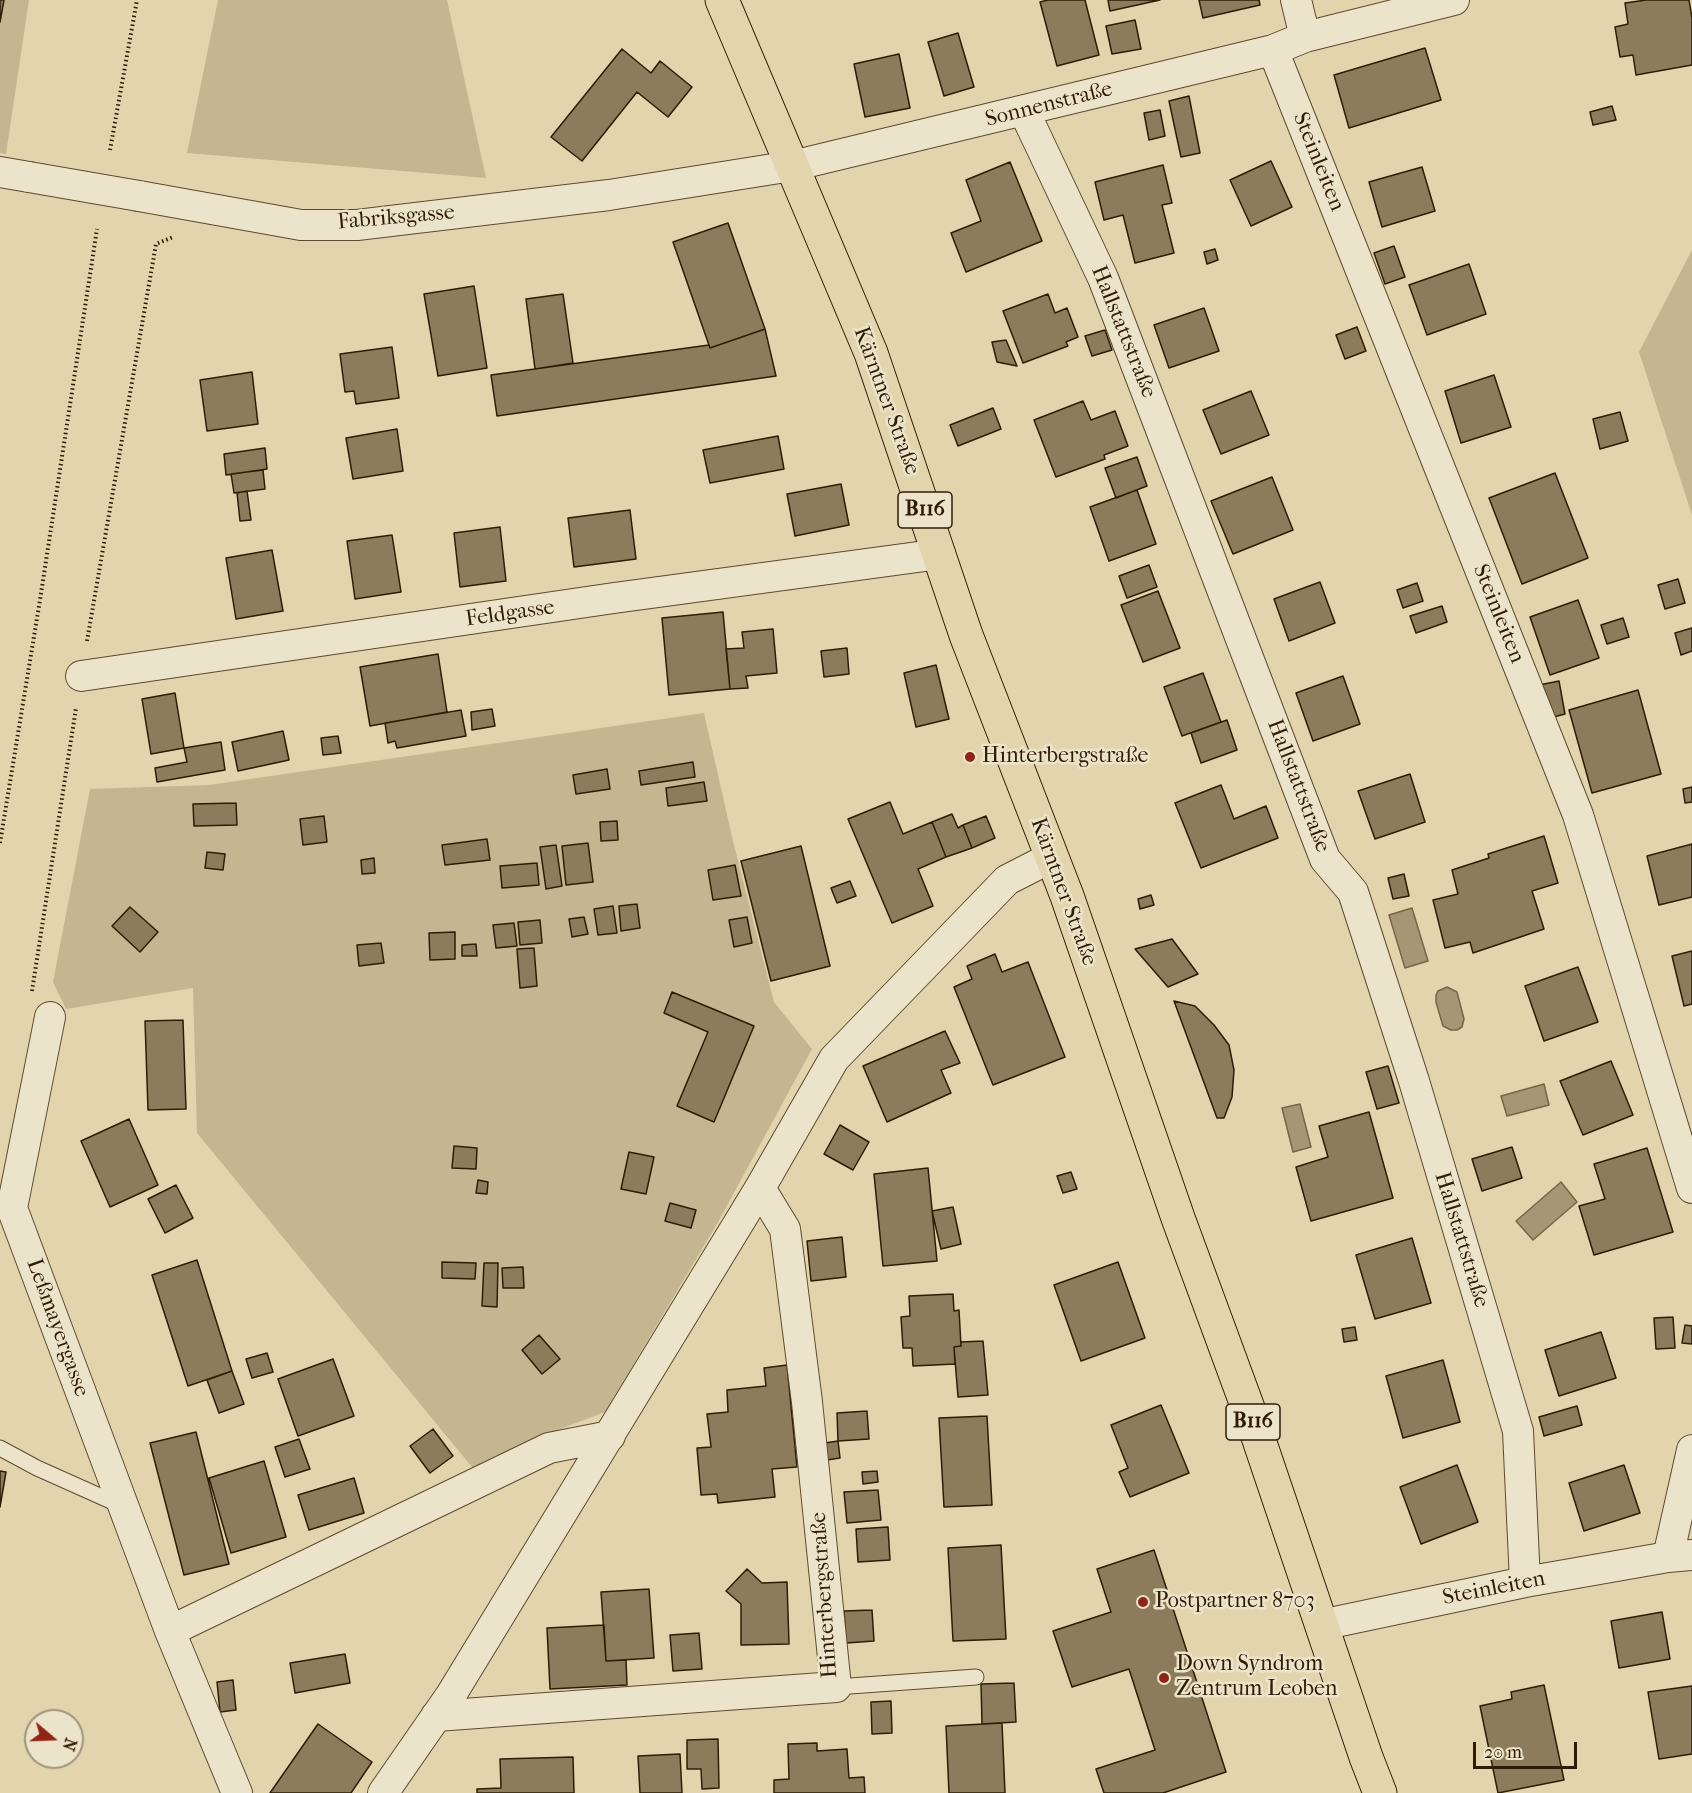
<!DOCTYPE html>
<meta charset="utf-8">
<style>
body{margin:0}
#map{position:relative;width:1692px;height:1793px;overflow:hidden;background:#e2d5ae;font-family:"IM FELL French Canon",serif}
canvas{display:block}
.north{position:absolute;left:24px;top:1709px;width:60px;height:60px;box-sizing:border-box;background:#ece4ca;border:2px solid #a0947b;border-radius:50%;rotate:109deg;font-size:16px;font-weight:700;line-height:24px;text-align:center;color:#2f1c04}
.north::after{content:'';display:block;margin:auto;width:21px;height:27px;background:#8f2418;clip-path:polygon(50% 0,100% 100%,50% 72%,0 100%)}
.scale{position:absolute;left:1473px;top:1742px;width:104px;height:27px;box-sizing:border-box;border:3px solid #2f1c04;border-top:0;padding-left:8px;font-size:18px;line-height:21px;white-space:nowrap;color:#2f1c04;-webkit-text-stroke:4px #ece4ca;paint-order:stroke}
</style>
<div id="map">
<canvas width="1692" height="1793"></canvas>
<div class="north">N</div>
<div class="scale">20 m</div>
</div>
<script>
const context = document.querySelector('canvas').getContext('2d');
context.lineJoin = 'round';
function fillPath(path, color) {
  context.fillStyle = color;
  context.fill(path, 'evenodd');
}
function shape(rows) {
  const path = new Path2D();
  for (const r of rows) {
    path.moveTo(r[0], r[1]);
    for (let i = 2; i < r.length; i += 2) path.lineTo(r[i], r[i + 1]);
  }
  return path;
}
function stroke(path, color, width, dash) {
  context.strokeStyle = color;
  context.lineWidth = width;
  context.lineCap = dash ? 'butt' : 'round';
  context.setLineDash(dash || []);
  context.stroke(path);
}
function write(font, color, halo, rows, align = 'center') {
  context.font = font + ' "IM FELL French Canon",serif';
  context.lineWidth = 5;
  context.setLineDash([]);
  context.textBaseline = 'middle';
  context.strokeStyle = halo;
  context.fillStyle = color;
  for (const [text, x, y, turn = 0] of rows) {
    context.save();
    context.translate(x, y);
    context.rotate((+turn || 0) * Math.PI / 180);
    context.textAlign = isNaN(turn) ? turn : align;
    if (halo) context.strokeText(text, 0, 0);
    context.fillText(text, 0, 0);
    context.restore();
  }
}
fillPath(shape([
 [0,0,29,0,6,154,0,153],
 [218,0,447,0,486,178,187,153],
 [1692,250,1692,515,1639,352],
 [704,713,733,841,774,1002,812,1049,717,1224,605,1412,542,1436,477,1473,197,1133,193,988,66,1009,53,982,90,789,209,785]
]), '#c4b691');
const water = shape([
 [1412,908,1428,961,1405,968,1389,915,1412,908],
 [1447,987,1457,992,1464,1019,1462,1027,1457,1030,1451,1030,1443,1026,1436,1002,1436,995,1438,991,1447,987],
 [1544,1084,1549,1105,1507,1116,1501,1096,1544,1084],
 [1300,1104,1311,1147,1293,1152,1282,1108,1300,1104],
 [1561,1182,1577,1202,1533,1240,1516,1221,1561,1182]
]);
fillPath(water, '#a59674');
stroke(water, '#766547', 1.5);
const building = shape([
 [0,0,4,0,0,22,0,0],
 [1048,0,1085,0,1099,55,1057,66,1040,2,1048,0],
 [1108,0,1160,0,1110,11,1108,0],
 [1199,0,1259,0,1260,5,1203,18,1199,0],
 [1646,0,1689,0,1692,18,1692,65,1636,75,1633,55,1620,57,1615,27,1628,24,1625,3,1646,0],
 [1135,20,1141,49,1112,54,1106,26,1135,20],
 [958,33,974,87,944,96,928,42,958,33],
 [1425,48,1441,100,1349,128,1334,75,1425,48],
 [622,49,651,73,660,61,692,87,668,117,637,92,582,161,551,137,622,49],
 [899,54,910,108,865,117,854,64,899,54],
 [1189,96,1200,153,1181,157,1169,101,1189,96],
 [1612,106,1616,120,1593,125,1590,112,1612,106],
 [1160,110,1165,136,1149,140,1144,113,1160,110],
 [1271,161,1292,207,1251,226,1230,180,1271,161],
 [1010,162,1042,241,966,272,951,233,981,221,966,180,1010,162],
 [1163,165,1172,203,1162,205,1174,253,1135,263,1123,215,1104,220,1095,182,1163,165],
 [1422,167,1435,211,1382,227,1369,182,1422,167],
 [728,223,765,329,710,348,673,242,728,223],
 [1394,246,1405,277,1385,284,1374,253,1394,246],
 [1215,249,1218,260,1207,264,1204,252,1215,249],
 [1469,264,1486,314,1427,335,1409,285,1469,264],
 [474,286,487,368,438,376,424,294,474,286],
 [563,294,573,363,535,369,526,299,563,294],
 [1048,294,1055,313,1067,308,1078,337,1066,342,1068,346,1023,363,1003,311,1048,294],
 [1204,308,1219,351,1169,368,1154,325,1204,308],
 [1357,327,1366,351,1345,359,1336,335,1357,327],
 [765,329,776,376,497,416,491,375,709,345,710,348,765,329],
 [1105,330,1112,350,1092,356,1085,336,1105,330],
 [1006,340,1017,366,997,362,992,342,1006,340],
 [392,347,399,398,356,404,354,391,345,392,340,354,392,347],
 [252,372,258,424,207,431,200,380,252,372],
 [1494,375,1511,427,1461,443,1445,391,1494,375],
 [1251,391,1269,435,1221,454,1203,410,1251,391],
 [1083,401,1091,420,1115,411,1128,446,1104,455,1105,459,1056,477,1034,420,1083,401],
 [993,408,1001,429,958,446,950,425,993,408],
 [1620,412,1628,441,1600,449,1593,419,1620,412],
 [397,429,403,471,353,479,346,438,397,429],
 [778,436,784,469,710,483,703,450,778,436],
 [265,448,267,469,226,475,224,454,265,448],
 [1137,457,1147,486,1116,498,1105,468,1137,457],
 [263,470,265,489,234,493,231,474,263,470],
 [1555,473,1588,558,1522,584,1489,498,1555,473],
 [1272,477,1293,530,1233,554,1211,501,1272,477],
 [841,484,849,525,795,536,787,494,841,484],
 [1137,490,1156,544,1109,561,1090,507,1137,490],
 [247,491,251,520,240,521,237,493,247,491],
 [630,510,636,559,574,567,568,518,630,510],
 [500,527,506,581,460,587,454,533,500,527],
 [392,535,401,592,355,599,347,541,392,535],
 [272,550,283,611,236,619,226,558,272,550],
 [1149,565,1157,587,1127,598,1119,576,1149,565],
 [1678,579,1685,603,1665,609,1658,585,1678,579],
 [1320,582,1335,623,1289,641,1274,599,1320,582],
 [1417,583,1423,601,1403,608,1397,590,1417,583],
 [1158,591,1180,648,1143,662,1121,605,1158,591],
 [1578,600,1599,658,1550,675,1530,617,1578,600],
 [1442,606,1447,622,1416,633,1410,616,1442,606],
 [723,612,730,689,669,695,662,618,723,612],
 [1623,618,1629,637,1607,644,1601,625,1623,618],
 [1692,628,1692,651,1681,655,1675,633,1692,628],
 [773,629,777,673,746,676,748,688,730,689,726,649,744,648,742,632,773,629],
 [847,648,849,674,824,677,821,651,847,648],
 [438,654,447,712,370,726,360,667,438,654],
 [936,665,949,719,916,727,904,673,936,665],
 [1203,673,1221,722,1182,736,1164,687,1203,673],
 [1343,676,1360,724,1313,741,1296,693,1343,676],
 [1559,681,1565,714,1546,719,1539,685,1559,681],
 [1638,690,1661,774,1592,793,1569,710,1638,690],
 [175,693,184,748,151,754,142,699,175,693],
 [492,709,495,726,472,730,471,712,492,709],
 [461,710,466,736,397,748,395,741,388,743,385,723,461,710],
 [1227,720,1237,750,1201,763,1191,733,1227,720],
 [283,731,289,760,238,771,232,742,283,731],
 [338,736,341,753,323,755,321,738,338,736],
 [221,742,225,770,157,782,155,768,187,762,184,748,221,742],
 [693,762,695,777,641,785,639,771,693,762],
 [607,769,610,789,576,794,573,775,607,769],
 [1410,774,1425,822,1375,839,1358,791,1410,774],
 [704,782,707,801,668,806,666,788,704,782],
 [1221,785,1234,819,1266,806,1278,838,1201,868,1175,803,1221,785],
 [1692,787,1692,802,1685,803,1683,789,1692,787],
 [890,802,903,834,932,822,946,857,918,869,933,906,892,923,848,819,890,802],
 [236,803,237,825,194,826,193,804,236,803],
 [952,814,958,828,963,825,972,848,946,857,932,822,952,814],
 [324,816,327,842,303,845,300,819,324,816],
 [986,816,995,838,972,848,963,825,986,816],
 [617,821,618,840,601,841,600,822,617,821],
 [1544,836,1558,883,1532,891,1544,929,1473,953,1470,942,1445,948,1433,900,1458,894,1452,870,1489,858,1488,854,1544,836],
 [487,839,490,860,445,865,442,845,487,839],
 [588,843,593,882,566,885,562,846,588,843],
 [1692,844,1692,897,1659,905,1647,856,1692,844],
 [556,845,562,886,546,889,540,847,556,845],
 [801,846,830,966,771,981,741,861,801,846],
 [207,852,225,854,223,870,205,868,207,852],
 [374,858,375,873,362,874,361,860,374,858],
 [537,863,539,885,502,888,500,866,537,863],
 [735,865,741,896,713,900,708,870,735,865],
 [1404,874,1409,896,1393,899,1388,878,1404,874],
 [850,881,856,896,837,903,831,888,850,881],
 [1151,895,1154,905,1140,909,1138,899,1151,895],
 [637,904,640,928,621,931,619,906,637,904],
 [613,906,617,933,598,935,594,909,613,906],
 [130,907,158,932,140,952,112,926,130,907],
 [584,917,588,934,572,937,569,919,584,917],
 [747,917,752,943,734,947,729,920,747,917],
 [540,920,542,943,520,945,518,922,540,920],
 [514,923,517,946,496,948,493,925,514,923],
 [455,932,455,959,430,960,429,933,455,932],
 [1172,939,1198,974,1168,987,1135,949,1172,939],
 [381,943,384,963,359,966,357,945,381,943],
 [476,944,477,956,462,956,462,945,476,944],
 [534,948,537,986,520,988,517,949,534,948],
 [1692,951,1692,1004,1684,1006,1672,956,1692,951],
 [995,954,1002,972,1028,962,1065,1057,993,1085,954,987,972,979,967,966,995,954],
 [1578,967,1598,1022,1544,1041,1525,986,1578,967],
 [672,992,754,1026,714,1122,677,1106,708,1032,664,1013,672,992],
 [1174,1001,1195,1006,1214,1025,1229,1045,1234,1070,1232,1097,1224,1118,1217,1118,1174,1001],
 [183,1020,186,1109,148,1110,145,1021,183,1020],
 [945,1031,960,1063,941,1070,951,1093,887,1122,863,1066,945,1031],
 [1611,1061,1633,1115,1583,1135,1560,1081,1611,1061],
 [1388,1066,1399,1103,1377,1109,1366,1072,1388,1066],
 [1369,1112,1393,1198,1311,1221,1296,1167,1328,1157,1319,1126,1369,1112],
 [129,1119,158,1185,110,1207,81,1141,129,1119],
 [840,1125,869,1142,853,1170,824,1154,840,1125],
 [454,1146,477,1148,476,1169,452,1168,454,1146],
 [1512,1147,1522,1178,1482,1191,1472,1159,1512,1147],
 [1647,1148,1673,1232,1594,1255,1579,1206,1605,1199,1594,1164,1647,1148],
 [629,1152,654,1157,646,1194,621,1189,629,1152],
 [928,1168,937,1261,883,1266,874,1174,928,1168],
 [1071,1172,1077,1189,1063,1193,1057,1176,1071,1172],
 [478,1180,488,1182,487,1194,476,1193,478,1180],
 [176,1185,193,1218,165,1233,148,1199,176,1185],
 [670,1203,696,1210,691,1228,665,1221,670,1203],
 [953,1207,961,1244,941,1249,932,1211,953,1207],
 [842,1237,846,1277,811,1281,807,1241,842,1237],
 [1412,1238,1431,1303,1375,1319,1356,1255,1412,1238],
 [197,1260,232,1371,188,1386,152,1275,197,1260],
 [442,1262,476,1263,475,1279,442,1278,442,1262],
 [1118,1262,1145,1338,1081,1361,1054,1285,1118,1262],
 [484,1263,498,1263,497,1307,482,1306,484,1263],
 [523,1267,524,1288,503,1288,502,1268,523,1267],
 [953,1294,954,1311,959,1310,961,1346,954,1347,955,1364,913,1366,912,1348,903,1348,901,1317,910,1316,909,1296,953,1294],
 [1673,1317,1675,1348,1656,1349,1654,1318,1673,1317],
 [1685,1325,1692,1326,1692,1344,1682,1343,1685,1325],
 [1355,1327,1357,1340,1344,1342,1342,1329,1355,1327],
 [1601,1332,1616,1378,1559,1396,1545,1350,1601,1332],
 [539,1335,560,1359,542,1374,522,1350,539,1335],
 [983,1341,988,1395,958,1397,954,1347,961,1346,961,1342,983,1341],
 [267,1353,273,1372,252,1378,246,1359,267,1353],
 [333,1359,354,1416,298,1436,278,1379,333,1359],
 [1443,1360,1460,1422,1403,1438,1386,1376,1443,1360],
 [787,1365,797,1467,772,1469,775,1497,718,1503,717,1494,701,1495,697,1448,711,1447,707,1414,728,1412,727,1390,766,1386,764,1368,787,1365],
 [232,1371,244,1404,219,1413,207,1380,232,1371],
 [1161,1405,1189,1473,1130,1497,1119,1472,1128,1468,1111,1425,1161,1405],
 [1577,1406,1582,1425,1544,1436,1539,1417,1577,1406],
 [867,1411,869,1439,838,1441,837,1413,867,1411],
 [987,1416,992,1505,944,1507,939,1418,987,1416],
 [433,1429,453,1456,430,1473,410,1446,433,1429],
 [196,1432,229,1564,184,1575,150,1443,196,1432],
 [299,1439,310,1469,285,1477,275,1447,299,1439],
 [838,1441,840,1458,827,1460,825,1443,838,1441],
 [264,1461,286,1537,231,1553,209,1478,264,1461],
 [1457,1465,1478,1522,1421,1544,1400,1487,1457,1465],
 [1624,1465,1640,1513,1584,1531,1569,1483,1624,1465],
 [0,1471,6,1472,0,1507,0,1471],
 [877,1471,878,1482,863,1484,862,1472,877,1471],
 [354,1478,364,1513,309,1530,298,1495,354,1478],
 [878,1490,881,1520,847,1523,844,1492,878,1490],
 [888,1527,890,1560,858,1562,856,1529,888,1527],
 [1001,1545,1006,1639,953,1641,948,1548,1001,1545],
 [1154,1550,1226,1772,1163,1793,1104,1793,1096,1769,1155,1750,1129,1669,1072,1687,1053,1631,1111,1612,1097,1569,1154,1550],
 [747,1569,762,1583,787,1582,789,1644,741,1645,741,1604,726,1591,747,1569],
 [649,1589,654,1658,606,1661,601,1592,649,1589],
 [872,1610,874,1641,846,1643,844,1611,872,1610],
 [1662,1612,1670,1659,1619,1668,1611,1621,1662,1612],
 [604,1625,606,1661,626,1660,627,1685,550,1689,547,1628,604,1625],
 [699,1633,702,1669,673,1671,670,1635,699,1633],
 [345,1654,350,1683,295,1693,290,1663,345,1654],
 [233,1680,236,1710,220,1712,217,1682,233,1680],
 [1014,1683,1016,1722,982,1724,981,1684,1014,1683],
 [1544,1685,1564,1780,1498,1793,1480,1706,1512,1699,1511,1692,1544,1685],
 [1692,1686,1692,1754,1659,1759,1648,1692,1692,1686],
 [891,1701,892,1733,872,1734,871,1702,891,1701],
 [1002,1723,1005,1793,949,1793,946,1726,1002,1723],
 [318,1724,372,1762,351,1793,270,1793,318,1724],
 [718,1739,719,1788,702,1789,701,1769,687,1769,687,1740,718,1739],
 [817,1743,817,1751,847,1749,849,1778,864,1777,865,1793,774,1793,774,1780,789,1779,788,1744,817,1743],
 [680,1754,682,1793,640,1793,638,1756,680,1754],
 [573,1757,574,1793,477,1793,477,1789,501,1788,500,1759,573,1757]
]);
fillPath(building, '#8c7c5c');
stroke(building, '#2f1c04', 1.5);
const lane = shape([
 [0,1448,37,1468,122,1506],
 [836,1687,976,1677]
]);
const street = shape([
 [1296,0,1305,37],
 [1273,50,1578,815,1692,1188],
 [1024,111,1103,278,1325,859,1353,892,1414,1081,1518,1431,1525,1582],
 [0,172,29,177],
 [139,196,301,225,357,225,609,195,792,166,1273,50,1305,37,1454,0],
 [81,676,614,598,940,554],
 [50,1017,12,1208,170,1631,237,1793],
 [1692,1450,1668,1557,1692,1555],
 [1321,1625,1525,1582,1668,1557],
 [170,1631,549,1448,610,1436],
 [436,1716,836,1687,807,1402,785,1229,760,1188],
 [383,1793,451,1695,760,1188,834,1059,1007,880,1052,857]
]);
const primary = shape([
 [722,0,871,353,966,635,1067,896,1178,1218,1252,1419,1366,1757,1380,1793]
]);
stroke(lane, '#5c4a2e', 17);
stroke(street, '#5c4a2e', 32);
stroke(primary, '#2f1c04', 35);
stroke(shape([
 [110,150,137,0],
 [87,641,156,244,173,237],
 [0,843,40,600,97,229],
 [32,991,76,708]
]), '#2f1c04', 4, [1.5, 3]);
stroke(lane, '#ece4ca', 15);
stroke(street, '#ece4ca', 30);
stroke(primary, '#e2d5ae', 33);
const streetBridge = shape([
 [29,177,139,196]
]);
stroke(streetBridge, '#5c4a2e', 32, []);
stroke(streetBridge, '#ece4ca', 30);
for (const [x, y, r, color] of [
 [970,757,6,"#8f2418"],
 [1143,1602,6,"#8f2418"],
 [1164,1678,6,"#8f2418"]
]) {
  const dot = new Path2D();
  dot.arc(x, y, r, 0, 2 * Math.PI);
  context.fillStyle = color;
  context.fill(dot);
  stroke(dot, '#ece4ca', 2);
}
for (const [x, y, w] of [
 [925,510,54],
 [1253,1422,54]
]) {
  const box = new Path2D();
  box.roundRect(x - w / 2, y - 18, w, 36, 4.5);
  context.fillStyle = '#ece4ca';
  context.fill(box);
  stroke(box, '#2f1c04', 1.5);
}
write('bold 21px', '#2f1c04', null, [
 ["B116",925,510],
 ["B116",1253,1422]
]);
write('22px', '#2f1c04', '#ece4ca', [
 ["Sonnenstraße",1049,105,-14],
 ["Steinleiten",1318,162,68],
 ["Fabriksgasse",396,218,-5],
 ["Hallstattstraße",1123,332,68],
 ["Kärntner Straße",886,401,70],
 ["Feldgasse",510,614,-8],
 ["Steinleiten",1498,614,68],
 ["Hallstattstraße",1298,786,69],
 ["Kärntner Straße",1063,892,70],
 ["Hallstattstraße",1461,1240,73],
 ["Leßmayergasse",57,1328,70],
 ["Steinleiten",1494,1589,-11],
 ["Hinterbergstraße",825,1595,-94]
]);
write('22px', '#2f1c04', '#ece4ca', [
 ["Hinterbergstraße",982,757],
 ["Postpartner 8703",1155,1602],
 ["Down Syndrom",1176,1665],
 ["Zentrum Leoben",1176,1690]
], 'left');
</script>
